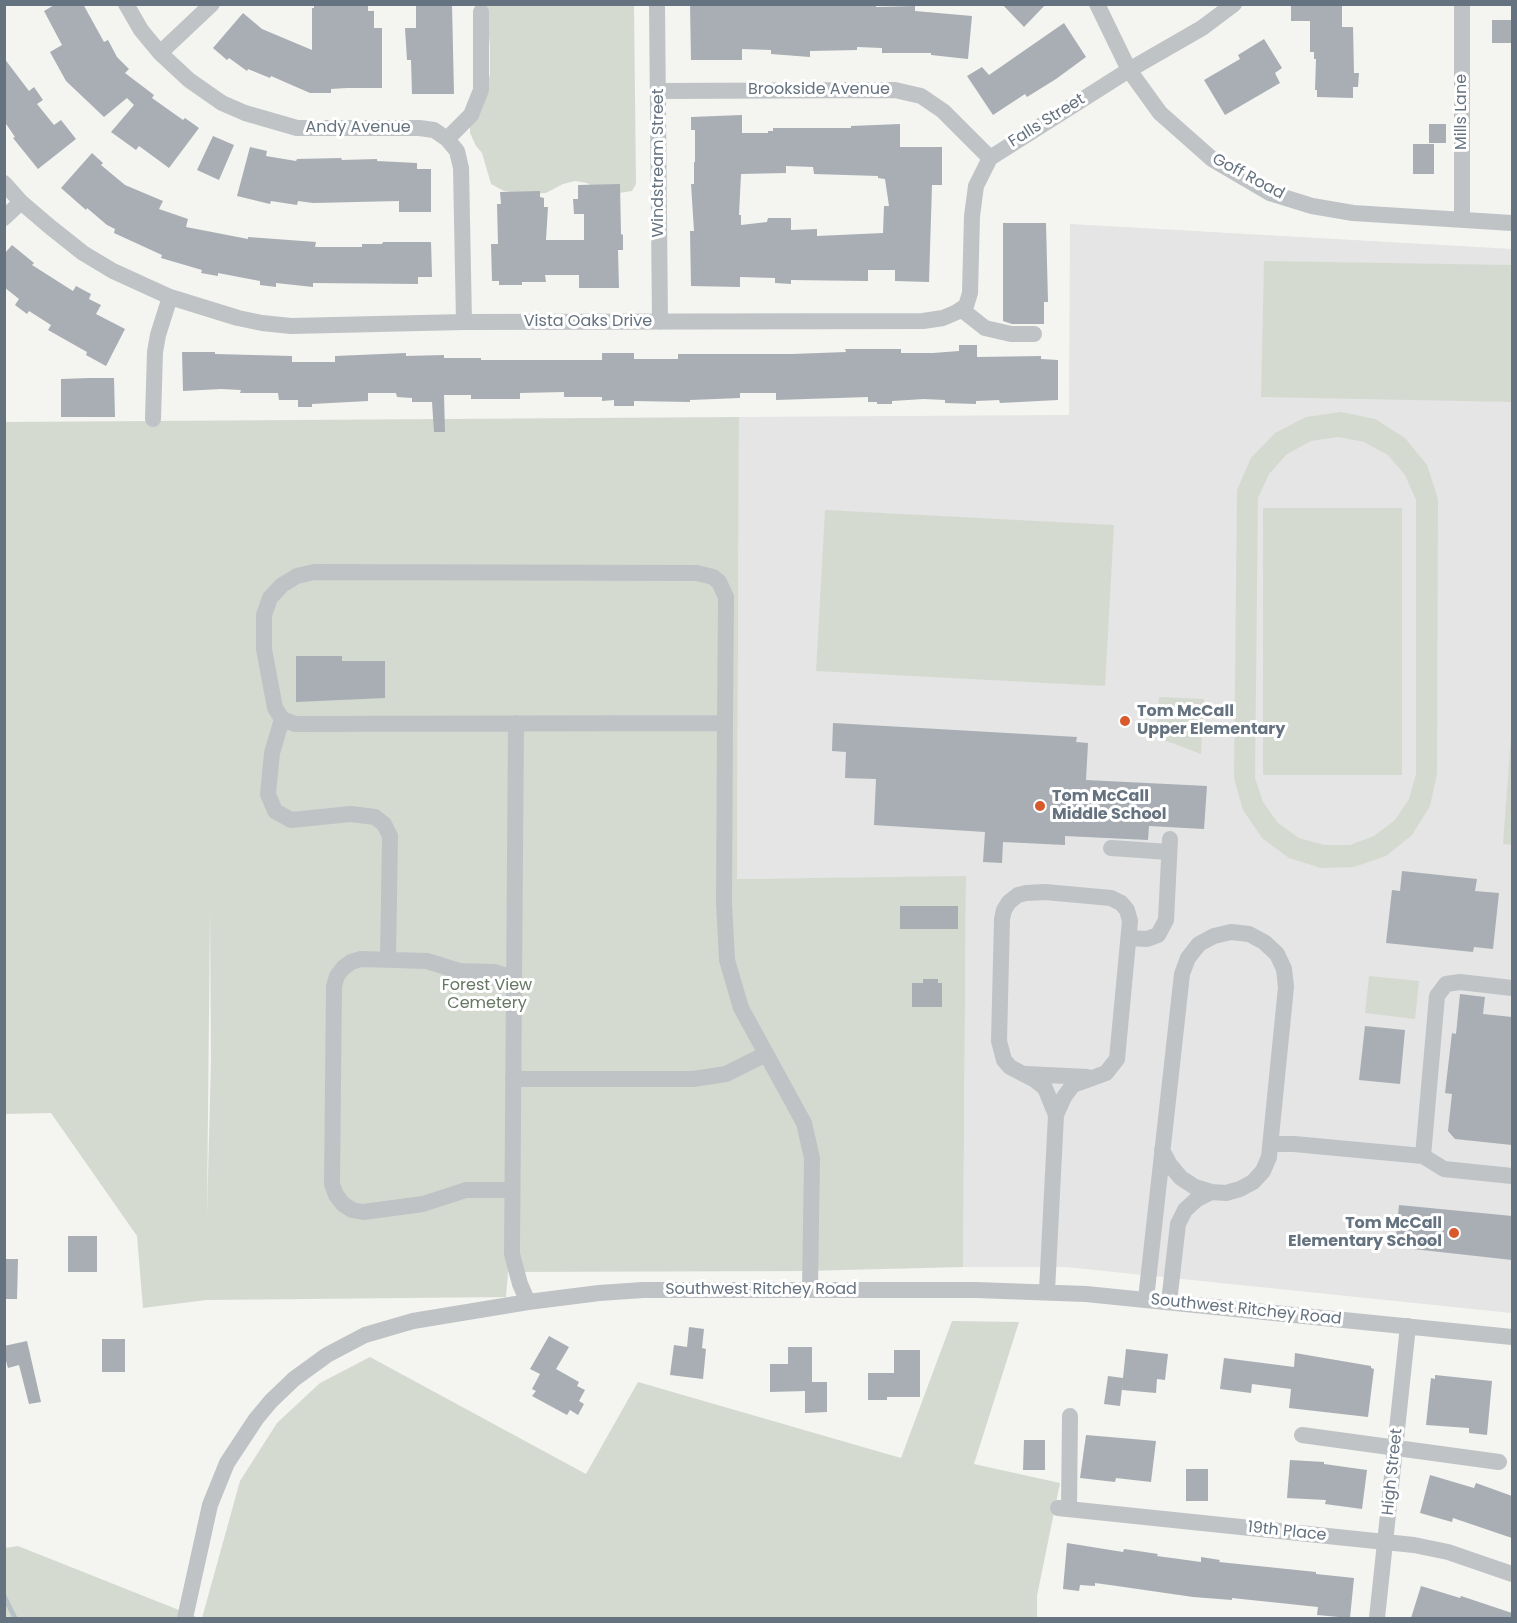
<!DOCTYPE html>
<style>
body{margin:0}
#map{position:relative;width:1517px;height:1623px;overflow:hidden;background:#f4f4f0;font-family:Poppins,sans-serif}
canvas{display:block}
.frame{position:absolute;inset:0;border:6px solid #65727f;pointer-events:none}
</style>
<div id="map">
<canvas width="1517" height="1623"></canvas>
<div class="frame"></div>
</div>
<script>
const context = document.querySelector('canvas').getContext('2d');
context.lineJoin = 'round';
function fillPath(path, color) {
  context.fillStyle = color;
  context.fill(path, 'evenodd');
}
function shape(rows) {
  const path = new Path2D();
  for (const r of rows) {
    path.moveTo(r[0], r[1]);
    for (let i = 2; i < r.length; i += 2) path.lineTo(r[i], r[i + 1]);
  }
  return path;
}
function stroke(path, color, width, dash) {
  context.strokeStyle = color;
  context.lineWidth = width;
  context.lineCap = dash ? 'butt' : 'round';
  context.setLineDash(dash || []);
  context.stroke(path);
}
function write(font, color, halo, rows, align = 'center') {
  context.font = font + ' Poppins,sans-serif';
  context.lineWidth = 6;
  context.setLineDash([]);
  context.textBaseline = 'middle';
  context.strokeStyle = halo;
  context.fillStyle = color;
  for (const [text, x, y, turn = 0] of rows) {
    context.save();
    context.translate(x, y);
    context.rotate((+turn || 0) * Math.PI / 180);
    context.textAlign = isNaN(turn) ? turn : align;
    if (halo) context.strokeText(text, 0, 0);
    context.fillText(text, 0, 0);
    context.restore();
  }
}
fillPath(shape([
 [1070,224,1512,249,1512,1313,1066,1267,963,1267,966,877,737,879,739,417,1069,415]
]), '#e4e5e4');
fillPath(shape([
 [486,5,634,5,636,184,632,191,619,193,599,191,587,183,575,181,563,184,546,193,525,194,504,191,491,184,482,153,476,146,470,133,470,121,488,84,490,74,490,47],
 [1264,261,1512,265,1512,402,1261,397],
 [1341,412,1375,419,1405,438,1427,465,1438,499,1437,774,1430,806,1412,835,1386,856,1354,867,1321,868,1289,858,1262,838,1243,810,1234,778,1237,490,1251,458,1275,433,1306,417],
 [1338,437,1364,442,1388,455,1405,475,1416,500,1416,774,1409,799,1395,820,1374,836,1350,845,1324,845,1299,838,1278,823,1263,802,1255,778,1258,498,1269,474,1287,454,1311,441],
 [739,417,737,879,966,876,963,1267,806,1271,508,1272,506,1297,206,1300,143,1308,137,1236,51,1113,5,1114,4,422],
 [210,911,211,1060,207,1214,207,1213],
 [1263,508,1402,508,1402,775,1263,775],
 [825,510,1114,525,1105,686,816,671],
 [1159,697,1204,699,1201,754,1156,737],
 [1512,723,1512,845,1503,844],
 [1369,976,1419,981,1415,1019,1365,1013],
 [952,1321,1019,1322,974,1464,1060,1483,1037,1596,1037,1618,202,1618,240,1481,277,1423,320,1383,370,1357,586,1474,638,1382,901,1458],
 [18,1546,199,1618,5,1618,5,1548]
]), '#d5dad1');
stroke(shape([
 [4,1596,15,1618]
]), '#b7c2c6', 5);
fillPath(shape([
 [56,4,83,4,104,42,108,40,117,57,129,69,125,73,154,95,152,98,183,120,185,118,199,128,169,168,139,146,136,150,111,132,134,105,127,98,104,117,66,81,50,52,62,45,44,11],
 [314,4,368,4,368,11,374,11,374,28,382,28,382,88,347,88,331,89,331,93,310,93,271,76,270,78,248,69,247,71,229,58,227,60,213,48,243,13,262,29,312,50,312,8,314,8],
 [416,4,452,4,454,94,412,94,411,60,407,60,405,28,416,28],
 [690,4,876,4,876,7,915,6,915,11,972,16,968,59,931,55,931,53,882,53,882,48,857,47,857,50,810,51,810,57,771,54,771,50,742,49,742,60,691,60],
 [1002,4,1046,4,1024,27],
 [1291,4,1342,4,1342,27,1353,27,1354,73,1359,73,1358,87,1353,87,1353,98,1317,97,1317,90,1315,90,1316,59,1314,59,1314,52,1310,52,1310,21,1291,21],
 [1492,20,1512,20,1512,43,1492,43],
 [1064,23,1086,57,1056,79,1027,97,1025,94,993,115,967,76,982,67,989,75],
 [1264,39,1282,68,1275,73,1280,83,1225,115,1204,80,1240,59,1238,55],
 [4,58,29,91,34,87,43,100,37,104,54,125,61,120,76,139,38,169,13,138,15,137,4,121],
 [742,115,742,133,768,133,768,131,773,131,773,128,851,128,851,126,900,124,900,147,942,147,942,185,932,185,929,282,895,281,895,270,868,270,868,281,791,280,791,284,775,283,775,278,740,277,740,287,691,286,690,231,694,231,691,184,694,184,694,162,695,162,695,130,691,130,691,117],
 [786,166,813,167,814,174,878,176,878,178,885,179,889,206,884,206,883,233,817,236,817,229,791,230,791,218,768,218,767,222,741,225,741,215,739,215,741,174,786,173],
 [1429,124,1446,124,1446,143,1429,143],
 [213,136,234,145,219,180,197,170],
 [1413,144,1434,144,1434,174,1413,174],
 [250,147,267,151,266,156,296,161,297,159,341,158,342,160,377,159,377,161,417,163,417,169,431,169,431,212,399,212,399,201,313,203,298,201,297,205,271,201,270,204,237,196],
 [92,153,103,163,101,165,125,185,163,201,159,209,188,219,186,227,248,239,248,237,316,242,315,247,362,247,362,244,382,244,383,242,431,242,432,277,418,277,418,284,313,283,313,287,276,283,276,287,260,285,260,281,218,273,218,276,201,273,202,270,161,258,162,255,114,233,115,229,107,225,87,208,86,210,61,188],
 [620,184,621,234,623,235,623,250,618,250,619,288,579,288,579,275,545,275,546,282,522,282,522,285,499,285,499,281,492,281,491,244,498,244,497,204,501,204,500,192,540,191,540,197,544,198,544,207,548,207,546,240,584,240,584,214,574,214,573,199,578,199,578,185],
 [1003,223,1046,223,1048,302,1044,302,1044,324,1012,324,1003,321],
 [12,245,34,263,32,265,73,291,76,286,91,294,89,299,101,305,96,314,125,329,106,366,86,355,87,352,48,330,51,325,29,311,27,314,15,305,19,299,4,287,4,254],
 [959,345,977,345,977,357,1041,356,1041,359,1058,360,1058,400,1000,403,999,400,976,401,976,404,945,403,945,400,924,399,892,401,892,404,877,404,877,402,868,402,868,397,776,400,776,393,740,393,740,398,690,400,690,402,634,401,634,406,614,406,614,400,602,401,602,397,564,397,564,392,520,393,520,399,471,399,471,395,444,395,445,432,434,432,432,402,412,402,412,398,397,397,396,393,368,393,368,401,312,404,312,407,298,407,298,400,279,400,278,393,240,393,241,390,221,389,183,391,182,352,215,352,215,354,292,356,292,362,335,362,335,356,406,353,406,356,444,355,444,358,481,358,481,360,602,360,602,353,634,353,634,359,678,359,678,354,792,354,846,352,845,349,901,349,901,353,933,353,959,351],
 [89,378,114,378,115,417,61,417,61,379],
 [296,656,342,656,342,661,385,661,385,698,296,702],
 [833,723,1077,737,1076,742,1088,743,1086,780,1207,786,1204,829,1149,826,1148,840,1065,836,1065,845,1003,842,1002,863,983,862,985,832,874,825,876,779,845,778,846,752,832,751],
 [1402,871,1477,879,1475,891,1499,893,1493,949,1474,947,1473,952,1386,943,1392,890,1400,891],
 [900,906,958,906,958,929,900,929],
 [923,979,938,979,938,983,942,983,942,1007,912,1007,912,983,923,983],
 [1460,994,1485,997,1483,1014,1512,1017,1512,1145,1455,1139,1448,1131,1452,1094,1445,1093,1452,1033,1456,1034],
 [1365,1026,1405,1030,1400,1084,1359,1080],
 [1399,1205,1512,1216,1512,1260,1395,1247],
 [68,1236,97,1236,97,1272,68,1272],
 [4,1259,18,1259,17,1299,4,1299],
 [689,1327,704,1329,702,1348,706,1349,703,1379,670,1375,674,1345,687,1347],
 [549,1336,569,1347,556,1369,579,1382,577,1386,585,1390,579,1401,584,1404,578,1415,570,1410,567,1415,532,1396,536,1391,532,1389,540,1374,530,1369],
 [102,1339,125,1339,125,1372,102,1372],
 [27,1341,41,1402,29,1404,19,1365,8,1368,4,1354,4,1346],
 [788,1347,812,1347,812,1382,827,1382,827,1412,805,1413,805,1391,770,1392,770,1364,788,1364],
 [1126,1349,1168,1354,1165,1380,1157,1379,1156,1393,1122,1390,1123,1380,1120,1406,1104,1404,1108,1376,1123,1378],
 [894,1350,920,1350,920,1397,887,1397,887,1400,868,1400,868,1373,894,1373],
 [1295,1353,1371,1366,1371,1368,1374,1369,1368,1417,1289,1408,1291,1389,1252,1384,1251,1393,1220,1389,1224,1358,1294,1367],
 [1435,1375,1492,1381,1487,1435,1469,1433,1469,1428,1426,1425,1431,1378,1435,1379],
 [1086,1435,1156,1441,1151,1482,1116,1478,1115,1482,1080,1478],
 [1024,1440,1045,1440,1045,1470,1023,1470],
 [1290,1460,1324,1462,1324,1464,1367,1470,1362,1509,1325,1504,1326,1500,1287,1498],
 [1186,1469,1208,1469,1208,1501,1186,1501],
 [1430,1475,1474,1488,1476,1483,1512,1496,1512,1538,1453,1518,1452,1522,1420,1513],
 [1067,1543,1123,1552,1124,1549,1138,1551,1158,1554,1157,1556,1201,1562,1201,1557,1220,1560,1219,1562,1316,1572,1316,1574,1354,1578,1350,1618,1317,1615,1318,1607,1232,1598,1232,1600,1193,1597,1117,1586,1095,1583,1095,1586,1080,1585,1079,1591,1063,1589],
 [1421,1586,1460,1598,1461,1596,1512,1613,1512,1618,1411,1618]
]), '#a8aeb4');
stroke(shape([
 [126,4,141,30,160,53,189,80,222,103,245,113,297,128,419,128,434,130,447,139,457,151,461,168,464,322],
 [657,4,660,322],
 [1097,4,1129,70,1160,113,1212,159,1270,193,1312,206,1353,213,1512,223],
 [1462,4,1462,220],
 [160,53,212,4],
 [659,91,895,90,921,96,943,111,990,158],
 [447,139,471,115,481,90,481,12],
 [4,183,21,202,49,226,83,253,113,271,170,297,238,318,262,323,291,326,464,322,923,321,943,318,957,312,966,306,970,293,972,216,976,186,990,158,1129,70,1202,28,1234,4],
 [4,218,21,202],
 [961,309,985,328,1011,334,1034,334],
 [153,419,155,352,158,335,170,297],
 [282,719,272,753,268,794,275,811,291,820,351,814,375,817,384,824,390,836,388,959],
 [516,723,512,1254,520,1284,528,1302],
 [725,723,295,724,282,719,275,708,264,649,264,615,270,598,282,585,297,576,314,572,697,573,713,577,719,582,726,597,725,723,724,903,727,960,741,1008,804,1123,812,1158,810,1290],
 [1111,848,1169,852],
 [1129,938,1147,939,1158,935,1166,920,1170,839],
 [1026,1074,1087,1077],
 [513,1079,693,1079,726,1074,766,1054],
 [1271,1144,1294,1144,1423,1156,1444,1169,1512,1176],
 [1162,1150,1170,1165,1181,1178,1195,1187,1211,1192],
 [1423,1156,1437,996,1446,984,1460,982,1512,988],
 [512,1190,466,1190,423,1204,363,1212,352,1210,343,1204,336,1195,332,1184,334,986,337,976,343,968,351,962,361,959,427,961,459,971,495,972,507,976,514,983],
 [1047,1291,1056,1115,1064,1097,1073,1085,1106,1073,1117,1059,1130,921,1127,910,1121,903,1111,898,1045,892,1026,893,1018,895,1009,902,1004,910,1002,919,999,1041,1004,1060,1010,1067,1035,1080,1045,1088,1056,1115],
 [1146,1299,1182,974,1188,958,1199,944,1214,936,1231,932,1249,934,1264,942,1277,954,1284,969,1286,987,1269,1157,1263,1171,1253,1182,1240,1189,1226,1193,1211,1192,1197,1199,1185,1210,1178,1224,1169,1302],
 [1302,1435,1499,1462],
 [1058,1508,1414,1545,1448,1552,1512,1574],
 [1069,1509,1070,1416],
 [185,1618,210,1505,227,1463,256,1419,271,1401,294,1379,327,1355,365,1335,413,1321,528,1302,599,1293,643,1290,976,1290,1086,1294,1512,1337],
 [1377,1618,1408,1326]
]), '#bfc3c6', 16);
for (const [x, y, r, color] of [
 [1125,721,6,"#d85a2c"],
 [1040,806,6,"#d85a2c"],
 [1454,1233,6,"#d85a2c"]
]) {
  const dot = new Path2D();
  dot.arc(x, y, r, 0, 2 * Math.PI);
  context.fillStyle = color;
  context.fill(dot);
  stroke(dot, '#fff', 2);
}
write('16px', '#65727f', '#fff', [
 ["Brookside Avenue",819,90],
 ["Mills Lane",1462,112,-90],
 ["Falls Street",1047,121,-32],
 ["Andy Avenue",358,128],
 ["Windstream Street",659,163,-90],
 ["Goff Road",1248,177,28],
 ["Vista Oaks Drive",588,322],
 ["Southwest Ritchey Road",761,1290],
 ["Southwest Ritchey Road",1246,1310,6],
 ["High Street",1393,1472,-84],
 ["19th Place",1287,1532,6]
]);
write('bold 16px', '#65727f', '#fff', [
 ["Tom McCall",1137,712],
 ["Upper Elementary",1137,730],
 ["Tom McCall",1052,797],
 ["Middle School",1052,815],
 ["Tom McCall",1442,1224,"right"],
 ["Elementary School",1442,1242,"right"]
], 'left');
write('16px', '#667763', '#fff', [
 ["Forest View",487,986],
 ["Cemetery",487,1004]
]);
</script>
